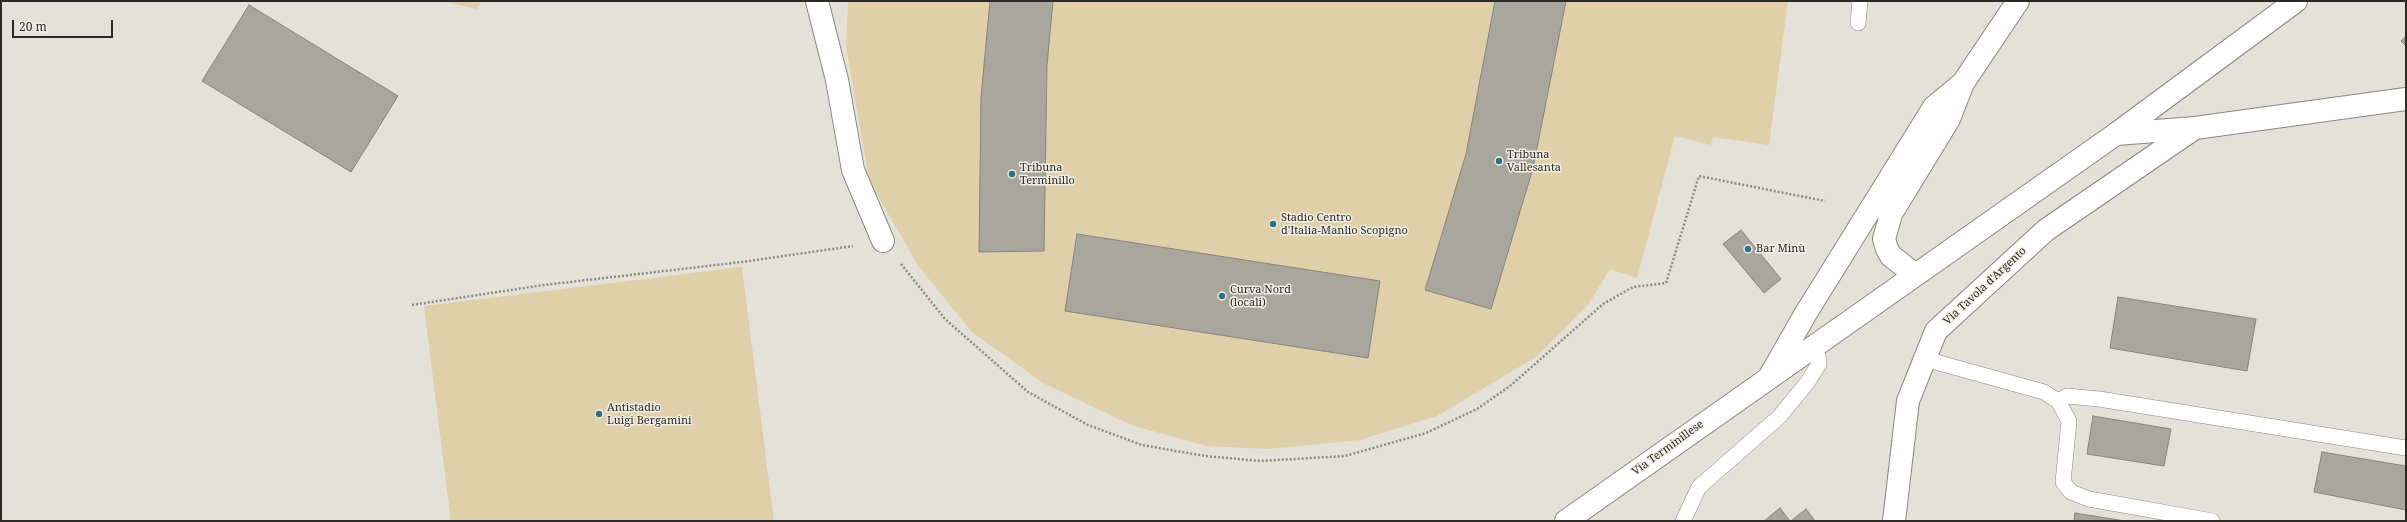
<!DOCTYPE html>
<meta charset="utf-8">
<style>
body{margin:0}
#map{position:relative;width:2407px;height:522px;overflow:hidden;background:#e4e1d8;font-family:"Noto Serif",serif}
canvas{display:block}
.frame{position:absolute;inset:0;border:2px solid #2b2a26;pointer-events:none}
.scale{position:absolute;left:12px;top:20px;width:101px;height:18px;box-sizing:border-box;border:2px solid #2b2a26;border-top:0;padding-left:5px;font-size:12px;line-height:14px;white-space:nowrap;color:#2b2a26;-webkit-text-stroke:3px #f2eee5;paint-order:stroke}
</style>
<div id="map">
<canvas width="2407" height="522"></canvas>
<div class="frame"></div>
<div class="scale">20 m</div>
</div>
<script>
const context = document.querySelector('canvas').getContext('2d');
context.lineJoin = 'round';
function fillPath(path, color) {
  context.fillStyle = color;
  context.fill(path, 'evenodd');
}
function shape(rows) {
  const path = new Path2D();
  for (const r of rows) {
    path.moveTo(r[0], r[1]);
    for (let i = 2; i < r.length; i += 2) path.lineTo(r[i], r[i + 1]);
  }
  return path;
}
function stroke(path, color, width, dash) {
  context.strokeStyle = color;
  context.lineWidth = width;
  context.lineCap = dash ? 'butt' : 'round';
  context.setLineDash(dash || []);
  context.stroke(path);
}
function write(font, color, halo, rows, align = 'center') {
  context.font = font + ' "Noto Serif",serif';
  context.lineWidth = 3;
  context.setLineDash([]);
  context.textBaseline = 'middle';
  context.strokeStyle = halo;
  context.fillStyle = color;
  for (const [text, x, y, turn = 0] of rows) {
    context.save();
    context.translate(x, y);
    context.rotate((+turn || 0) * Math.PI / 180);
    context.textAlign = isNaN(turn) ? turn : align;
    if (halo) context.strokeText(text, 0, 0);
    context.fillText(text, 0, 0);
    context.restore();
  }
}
fillPath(shape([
 [441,1,482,1,477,9],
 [848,1,1788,1,1769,145,1713,137,1711,145,1675,136,1637,278,1610,269,1588,305,1536,357,1437,416,1360,440,1268,449,1206,446,1131,425,1043,383,972,332,919,267,869,181,846,46],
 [742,267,774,521,451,521,424,306]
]), '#dfd0a9');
const building = shape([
 [990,1,1053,1,1047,65,1044,251,979,252,981,97,990,1],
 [1495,1,1566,1,1533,168,1491,309,1425,290,1466,154,1495,1],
 [249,5,398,96,351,172,202,81,249,5],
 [2406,36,2406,46,2401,41,2406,36],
 [1741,230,1781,279,1764,293,1723,244,1741,230],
 [1077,234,1380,281,1368,358,1065,311,1077,234],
 [2118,297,2256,319,2247,371,2110,348,2118,297],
 [2093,416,2171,429,2164,466,2087,454,2093,416],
 [2322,452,2406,466,2406,510,2314,492,2322,452],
 [1780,508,1790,521,1764,521,1780,508],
 [1806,509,1815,521,1791,521,1806,509],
 [2075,513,2125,521,2074,521,2075,513]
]);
fillPath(building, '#a9a69e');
stroke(building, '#88857d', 1);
const service = shape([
 [1858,23,1860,1],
 [1925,359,2044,392,2058,401,2069,421,2063,482,2071,492,2089,499,2212,521],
 [2058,401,2067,396,2099,399,2406,448],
 [1683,521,1699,487,1779,417,1807,383,1819,364,1818,356,1811,347]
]);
const pedestrian = shape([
 [817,1,837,80,853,170,883,241]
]);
const minor = shape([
 [1894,521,1908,401,1936,331,2046,230,2195,128]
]);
const tertiary = shape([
 [2116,134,2195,128,2406,99],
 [1914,274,1891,256,1887,249,1884,239,1891,214,1949,119,1963,83,2018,1],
 [1770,376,1806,313,1934,107,1963,83]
]);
const secondary = shape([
 [1566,521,2116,134,2296,1]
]);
stroke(service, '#8a877f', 16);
stroke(pedestrian, '#8a877f', 24);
stroke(minor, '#8a877f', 24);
stroke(tertiary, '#8a877f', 24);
stroke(secondary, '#8a877f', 24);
stroke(shape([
 [901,264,945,319,1028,392,1088,425,1142,445,1205,456,1260,461,1345,456,1426,433,1477,409,1510,386,1603,304,1633,287,1666,283,1699,176,1825,201],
 [412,305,544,285,742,262,853,246]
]), '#8c8a83', 2.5, [2, 2]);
stroke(service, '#fff', 15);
stroke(pedestrian, '#fff', 22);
stroke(minor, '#fff', 22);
stroke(tertiary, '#fff', 22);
stroke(secondary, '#fff', 22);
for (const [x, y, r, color] of [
 [1499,161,4,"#307184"],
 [1012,174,4,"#307184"],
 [1273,224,4,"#307184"],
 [1748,249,4,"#307184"],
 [1222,296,4,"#307184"],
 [599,414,4,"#307184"]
]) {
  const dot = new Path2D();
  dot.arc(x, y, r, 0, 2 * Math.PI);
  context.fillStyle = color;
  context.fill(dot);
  stroke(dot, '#f2eee5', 1.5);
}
write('11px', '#2b2a26', '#f2eee5', [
 ["Tribuna",1507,155],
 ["Vallesanta",1507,168],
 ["Tribuna",1020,168],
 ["Terminillo",1020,181],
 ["Stadio Centro",1281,218],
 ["d'Italia-Manlio Scopigno",1281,231],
 ["Bar Minù",1756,249],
 ["Curva Nord",1230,290],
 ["(locali)",1230,303],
 ["Antistadio",607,408],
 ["Luigi Bergamini",607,421]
], 'left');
write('11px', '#2b2a26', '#f2eee5', [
 ["Via Tavola d'Argento",1985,286,-43],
 ["Via Terminillese",1668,448,-36]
]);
</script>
